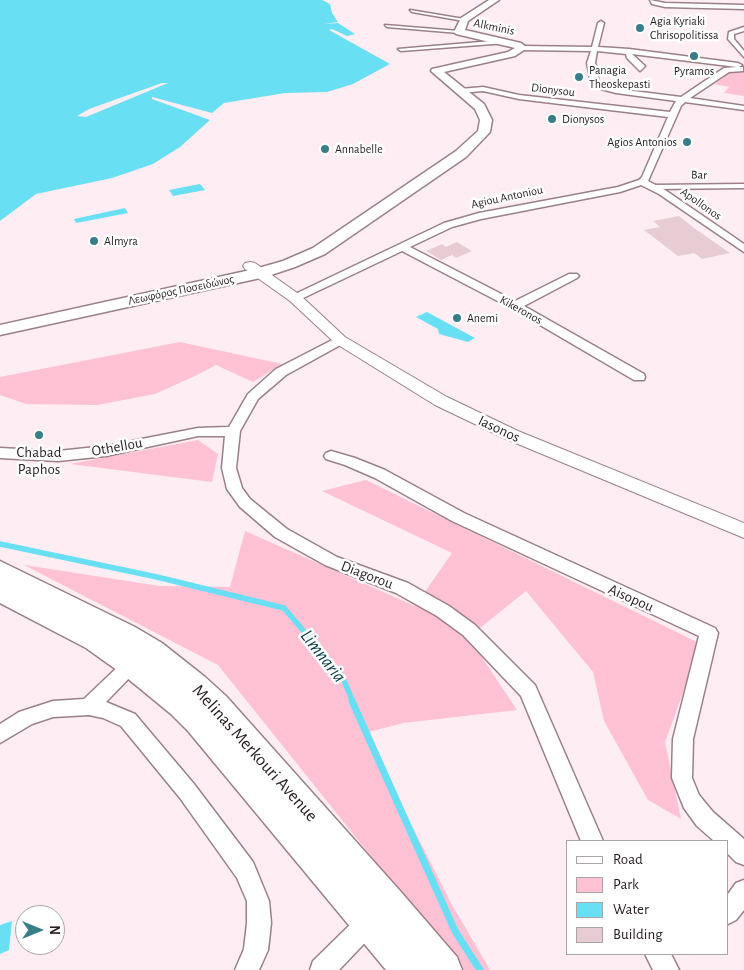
<!DOCTYPE html>
<meta charset="utf-8">
<style>
body{margin:0}
#map{position:relative;width:744px;height:970px;overflow:hidden;background:#feedf2;font-family:"Alegreya Sans",sans-serif}
canvas{display:block}
.legend{position:absolute;left:566px;top:840px;width:162px;height:115px;box-sizing:border-box;background:#fff;border:1px solid #a9a5a6;margin:0;padding:6px 9px;list-style:none;font-size:15px;color:#271d20}
.legend li{display:flex;align-items:center;gap:10px;height:25px}
.legend b{width:25px;border:1px solid #a9a5a6}
.north{position:absolute;left:15px;top:905px;width:50px;height:50px;box-sizing:border-box;background:#fff;border:1px solid #a9a5a6;border-radius:50%;rotate:90deg;font-size:14px;font-weight:700;line-height:20px;text-align:center;color:#271d20}
.north::after{content:'';display:block;margin:auto;width:18px;height:22px;background:#377e89;clip-path:polygon(50% 0,100% 100%,50% 72%,0 100%)}
</style>
<div id="map">
<canvas width="744" height="970"></canvas>
<ul class="legend">
<li><b style="height:6px;background:#fff"></b>Road</li>
<li><b style="height:14px;background:#ffc2d5"></b>Park</li>
<li><b style="height:14px;background:#68dff2"></b>Water</li>
<li><b style="height:14px;background:#e7ccd4"></b>Building</li>
</ul>
<div class="north">N</div>
</div>
<script>
const context = document.querySelector('canvas').getContext('2d');
context.lineJoin = 'round';
function fillPath(path, color) {
  context.fillStyle = color;
  context.fill(path, 'evenodd');
}
function shape(rows) {
  const path = new Path2D();
  for (const r of rows) {
    path.moveTo(r[0], r[1]);
    for (let i = 2; i < r.length; i += 2) path.lineTo(r[i], r[i + 1]);
  }
  return path;
}
function stroke(path, color, width, dash) {
  context.strokeStyle = color;
  context.lineWidth = width;
  context.lineCap = dash ? 'butt' : 'round';
  context.setLineDash(dash || []);
  context.stroke(path);
}
function write(font, color, halo, rows, align = 'center') {
  context.font = font + ' "Alegreya Sans",sans-serif';
  context.lineWidth = 5;
  context.setLineDash([]);
  context.textBaseline = 'middle';
  context.strokeStyle = halo;
  context.fillStyle = color;
  for (const [text, x, y, turn = 0] of rows) {
    context.save();
    context.translate(x, y);
    context.rotate((+turn || 0) * Math.PI / 180);
    context.textAlign = isNaN(turn) ? turn : align;
    if (halo) context.strokeText(text, 0, 0);
    context.fillText(text, 0, 0);
    context.restore();
  }
}
fillPath(shape([
 [733,70,744,71,744,96,724,93,729,87,715,84],
 [180,342,282,364,253,382,216,365,197,375,155,394,97,405,26,404,0,395,0,377],
 [198,440,218,454,212,482,70,464],
 [366,480,701,644,665,742,681,819,648,800,604,721,593,672,526,591,480,628,467,635,517,710,403,723,365,733,451,903,490,970,462,970,218,665,24,565,160,586,230,587,245,531,415,606,452,553,322,491]
]), '#ffc2d5');
fillPath(shape([
 [0,0,322,0,330,4,332,13,338,22,324,24,338,23,355,34,347,36,332,29,329,30,390,64,353,84,327,92,285,93,224,103,212,113,152,97,152,99,210,120,180,147,153,164,112,178,36,194,0,221],
 [200,184,205,190,173,196,169,190],
 [125,208,128,213,76,223,74,219],
 [427,312,475,338,468,342,439,334,438,329,416,317],
 [12,921,9,950,0,954,0,925]
]), '#68dff2');
fillPath(shape([
 [162,83,168,83,86,117,77,116,89,109]
]), '#feedf2');
stroke(shape([
 [0,544,157,577,284,608,342,676,353,702]
]), '#68dff2', 5.5);
stroke(shape([
 [352,701,455,931,480,970]
]), '#68dff2', 7);
fillPath(shape([
 [679,216,694,228,730,253,702,259,694,253,678,256,644,230,660,227,653,221],
 [457,242,472,251,456,258,452,255,441,260,426,251,442,244,446,247]
]), '#e7ccd4');
const pedestrian = shape([
 [410,10,464,19,466,20,464,21,412,12,410,10],
 [385,25,459,31,461,32,459,33,387,27,385,25],
 [504,40,506,43,401,51,398,49,504,40],
 [744,184,744,188,654,189,650,187,654,185,744,184]
]);
const minor = shape([
 [650,0,665,3,744,5,744,9,665,7,652,4,650,0],
 [601,21,604,23,598,47,629,49,738,63,742,65,739,67,743,67,743,71,729,72,690,98,744,106,744,110,685,102,681,106,648,181,665,190,744,244,744,252,659,194,641,185,620,192,481,219,452,227,410,247,515,301,569,274,577,274,579,276,577,278,524,306,644,374,645,377,644,380,634,380,511,308,402,251,299,300,291,300,289,298,291,296,444,223,479,213,618,187,639,180,642,177,668,117,519,99,483,91,460,93,456,91,460,89,483,87,519,95,670,112,676,101,616,93,597,88,591,84,587,63,591,51,522,50,519,48,522,46,592,47,598,23,601,21],
 [597,51,626,54,627,58,640,71,645,66,632,54,737,67,724,68,681,97,617,89,603,84,598,81,598,71,595,63,597,51],
 [744,27,744,31,734,34,734,39,744,51,744,57,728,39,729,32,744,27],
 [340,336,346,340,344,343,286,375,258,399,240,431,236,468,242,488,250,499,287,529,337,557,408,583,449,606,475,625,535,685,603,841,581,841,521,696,463,635,437,616,396,593,325,565,275,537,240,507,227,489,222,468,225,436,198,436,106,456,58,461,0,458,0,448,58,451,106,446,198,428,229,427,248,394,276,369,340,336],
 [331,451,355,458,385,470,464,513,715,628,718,633,693,739,692,778,699,795,713,812,744,839,744,865,736,862,728,854,728,841,714,841,697,826,684,808,672,778,673,739,699,636,452,521,375,478,345,465,326,459,324,456,326,453,331,451],
 [131,657,137,660,140,665,137,670,106,702,135,714,194,784,253,862,269,901,271,923,268,950,259,970,235,970,244,949,247,923,247,901,237,878,180,798,121,726,103,718,89,715,53,717,32,724,0,743,0,724,19,712,53,701,84,699,125,660,131,657],
 [744,880,744,910,736,920,728,924,728,894,736,883,744,880],
 [371,908,379,912,383,920,379,928,339,970,310,970,313,961,363,912,371,908],
 [645,954,671,954,679,970,653,970,645,954]
]);
const tertiary = shape([
 [250,262,255,263,300,295,345,337,447,397,518,431,744,523,744,538,506,439,435,405,335,343,290,301,245,269,243,266,245,263,250,262]
]);
const secondary = shape([
 [489,0,499,0,468,21,465,30,521,43,527,48,515,56,444,72,484,104,492,120,490,132,466,157,325,254,295,267,265,277,0,335,0,325,255,269,283,261,313,248,456,151,478,131,480,120,475,109,431,71,432,69,508,52,515,48,456,34,454,32,461,18,489,0],
 [0,561,135,627,162,643,205,677,226,696,401,892,457,957,462,970,386,970,188,731,171,714,121,673,86,648,0,603,0,561]
]);
stroke(pedestrian, '#9a8188', 3);
stroke(minor, '#9a8188', 3);
stroke(tertiary, '#9a8188', 2);
stroke(secondary, '#9a8188', 3);
fillPath(pedestrian, '#fff');
fillPath(minor, '#fff');
fillPath(tertiary, '#fff');
fillPath(secondary, '#fff');
for (const [x, y, r, color] of [
 [640,28,5,"#377e89"],
 [694,56,5,"#377e89"],
 [579,77,5,"#377e89"],
 [552,119,5,"#377e89"],
 [687,142,5,"#377e89"],
 [325,149,5,"#377e89"],
 [94,241,5,"#377e89"],
 [457,318,5,"#377e89"],
 [39,435,5,"#377e89"]
]) {
  const dot = new Path2D();
  dot.arc(x, y, r, 0, 2 * Math.PI);
  context.fillStyle = color;
  context.fill(dot);
  stroke(dot, '#fff', 2);
}
write('12px', '#271d20', '#fff', [
 ["Agia Kyriaki",650,21],
 ["Chrisopolitissa",650,35],
 ["Panagia",589,70],
 ["Theoskepasti",589,84],
 ["Pyramos",694,71,"center"],
 ["Dionysos",562,119],
 ["Agios Antonios",677,142,"right"],
 ["Annabelle",335,149],
 ["Almyra",104,241],
 ["Anemi",467,318]
], 'left');
write('12px', '#271d20', '#fff', [
 ["Alkminis",494,27,12],
 ["Dionysou",553,90,7],
 ["Bar",699,175,1],
 ["Agiou Antoniou",507,197,-12],
 ["Apollonos",701,204,35],
 ["Λεωφόρος Ποσειδώνος",181,290,-12],
 ["Kikeronos",521,310,29]
]);
write('15px', '#271d20', '#fff', [
 ["Iasonos",499,429,25],
 ["Othellou",117,447,-10],
 ["Diagorou",367,575,21],
 ["Aisopou",631,598,24]
]);
write('15px', '#271d20', '#fff', [
 ["Chabad",39,452],
 ["Paphos",39,469]
]);
write('18px', '#271d20', '#fff', [
 ["Melinas Merkouri Avenue",255,753,48]
]);
write('italic 19px', '#0a424a', '#fff', [
 ["Limnaria",323,656,52]
]);
</script>
